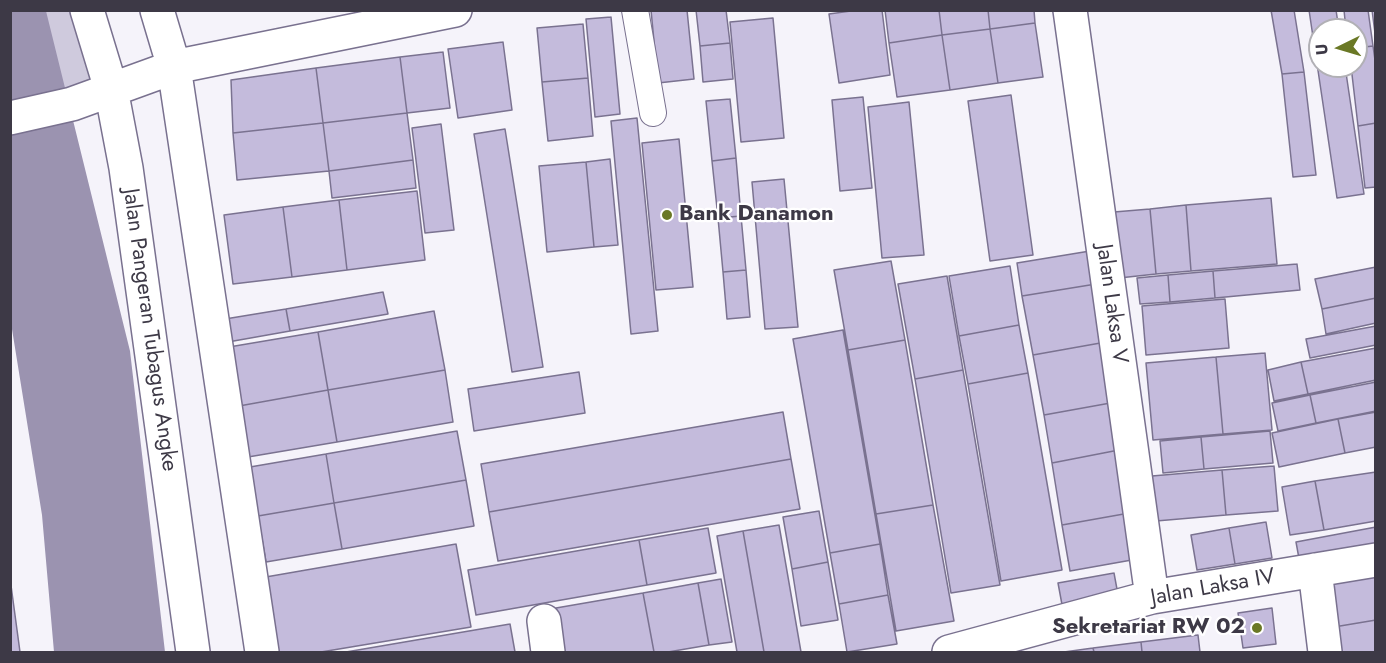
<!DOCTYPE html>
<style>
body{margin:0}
#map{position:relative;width:1386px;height:663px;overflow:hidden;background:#f5f3fa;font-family:Jost,sans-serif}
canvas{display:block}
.frame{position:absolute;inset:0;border:12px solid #3d3946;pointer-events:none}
.north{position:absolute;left:1308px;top:18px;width:60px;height:60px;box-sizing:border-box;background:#fff;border:2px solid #b1b0b5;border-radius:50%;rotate:265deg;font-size:16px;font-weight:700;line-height:24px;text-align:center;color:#3d3946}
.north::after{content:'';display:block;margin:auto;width:21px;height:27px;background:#6a7825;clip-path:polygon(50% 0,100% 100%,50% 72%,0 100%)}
</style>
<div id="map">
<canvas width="1386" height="663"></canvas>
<div class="frame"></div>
<div class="north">U</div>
</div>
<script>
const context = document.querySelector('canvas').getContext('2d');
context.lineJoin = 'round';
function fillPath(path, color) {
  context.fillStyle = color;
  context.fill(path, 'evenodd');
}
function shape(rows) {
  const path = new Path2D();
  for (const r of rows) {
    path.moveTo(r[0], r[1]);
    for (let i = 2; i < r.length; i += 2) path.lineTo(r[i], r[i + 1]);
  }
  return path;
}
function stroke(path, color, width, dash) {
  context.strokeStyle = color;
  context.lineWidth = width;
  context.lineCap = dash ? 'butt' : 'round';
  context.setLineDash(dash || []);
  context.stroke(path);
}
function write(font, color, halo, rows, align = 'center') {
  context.font = font + ' Jost,sans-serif';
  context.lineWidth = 4.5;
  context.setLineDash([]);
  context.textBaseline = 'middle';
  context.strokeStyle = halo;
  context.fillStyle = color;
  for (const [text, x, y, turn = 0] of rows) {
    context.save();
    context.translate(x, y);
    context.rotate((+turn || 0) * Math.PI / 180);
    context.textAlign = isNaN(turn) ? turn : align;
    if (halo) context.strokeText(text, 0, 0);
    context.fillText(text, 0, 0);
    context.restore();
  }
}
fillPath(shape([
 [10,11,87,11,111,89,72,104]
]), '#cfcadd');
fillPath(shape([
 [10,11,46,11,130,351,165,652,54,652,42,515,11,323]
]), '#9b93b0');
const building = shape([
 [651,10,687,10,694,79,658,83,651,10],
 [696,10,726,10,730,43,700,46,696,10],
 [858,10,882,10,890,75,839,83,829,14,858,10],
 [885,10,939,10,942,35,889,43,885,10],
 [939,10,988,10,990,29,942,35,939,10],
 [988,10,1034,10,1035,23,990,29,988,10],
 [1271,10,1294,10,1304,72,1282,74,1271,10],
 [1309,10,1336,10,1339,30,1320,30,1320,66,1345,66,1364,194,1337,198,1309,10],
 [1344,10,1368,10,1373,46,1356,48,1356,30,1346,30,1344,10],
 [1372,10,1376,10,1376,41,1372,10],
 [611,17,620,114,595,117,586,19,611,17],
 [773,18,784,138,741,142,730,22,773,18],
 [1035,23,1043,77,998,83,990,29,1035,23],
 [583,24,588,78,542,82,537,28,583,24],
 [990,29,998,83,950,90,942,35,990,29],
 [942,35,950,90,897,97,889,43,942,35],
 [503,42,512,110,458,118,448,49,503,42],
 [730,43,733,79,703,82,700,46,730,43],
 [1373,46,1376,67,1376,123,1358,126,1351,66,1356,66,1356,48,1373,46],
 [443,52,450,108,407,113,400,57,443,52],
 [400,57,407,113,323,123,316,68,400,57],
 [316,68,323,123,233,133,231,80,316,68],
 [1304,72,1316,175,1293,177,1282,74,1304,72],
 [588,78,593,136,548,141,542,82,588,78],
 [1011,95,1033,255,990,261,968,101,1011,95],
 [863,97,872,188,840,191,832,100,863,97],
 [730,99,736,158,712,161,706,101,730,99],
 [909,102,924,255,882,258,868,107,909,102],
 [407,113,413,160,329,171,323,123,407,113],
 [637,118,658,331,631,334,611,121,637,118],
 [323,123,329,171,237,180,233,133,323,123],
 [1376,123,1376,187,1365,188,1358,126,1376,123],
 [441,124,454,230,425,233,412,128,441,124],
 [505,129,543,367,512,372,474,134,505,129],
 [679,139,693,287,656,290,642,143,679,139],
 [736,158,741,216,718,218,712,161,736,158],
 [610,159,618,245,594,247,586,162,610,159],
 [413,160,416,188,332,198,329,171,413,160],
 [586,162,594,247,547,252,539,166,586,162],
 [784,179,798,327,765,329,752,182,784,179],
 [417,191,425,260,347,270,339,200,417,191],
 [1271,198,1277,264,1191,271,1186,205,1271,198],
 [339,200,347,270,292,277,283,207,339,200],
 [1186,205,1191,271,1156,274,1150,209,1186,205],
 [283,207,292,277,233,284,224,215,283,207],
 [1150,209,1156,274,1119,278,1114,212,1150,209],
 [741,216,746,270,723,272,718,218,741,216],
 [1090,251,1096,284,1022,296,1017,263,1090,251],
 [891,261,905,340,848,350,834,270,891,261],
 [1297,264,1300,290,1215,298,1213,271,1297,264],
 [1010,266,1019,325,959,336,949,276,1010,266],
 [1376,267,1376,298,1322,309,1315,279,1376,267],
 [746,270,750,317,727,319,723,272,746,270],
 [1213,271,1215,298,1170,302,1168,275,1213,271],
 [1168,275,1170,302,1140,304,1137,278,1168,275],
 [947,276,963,370,915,379,898,284,947,276],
 [1096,284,1106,342,1033,355,1022,296,1096,284],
 [383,292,388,314,290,331,286,309,383,292],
 [1376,298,1376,323,1326,334,1322,309,1376,298],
 [1225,299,1229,348,1146,355,1142,306,1225,299],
 [286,309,290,331,228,342,225,319,286,309],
 [434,311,445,370,328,390,318,332,434,311],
 [1019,325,1028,373,968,384,959,336,1019,325],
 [1376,326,1376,345,1310,358,1306,339,1376,326],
 [843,330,880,544,830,553,793,339,843,330],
 [318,332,328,390,239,406,229,347,318,332],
 [905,340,933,505,876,514,848,350,905,340],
 [1106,342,1116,402,1044,415,1033,355,1106,342],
 [1376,348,1376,380,1308,394,1301,362,1376,348],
 [1265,353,1272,430,1223,434,1216,357,1265,353],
 [1216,357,1223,434,1153,440,1146,363,1216,357],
 [1301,362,1308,394,1274,401,1268,370,1301,362],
 [445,370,453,422,337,442,328,390,445,370],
 [963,370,1000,585,951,593,915,379,963,370],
 [579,372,585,413,474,431,468,389,579,372],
 [1028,373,1062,570,1001,581,968,384,1028,373],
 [1376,382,1376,411,1316,423,1310,395,1376,382],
 [328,390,337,442,248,457,239,406,328,390],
 [1310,395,1316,423,1278,431,1272,403,1310,395],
 [1116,402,1124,449,1052,463,1044,415,1116,402],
 [783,412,791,459,489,512,481,464,783,412],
 [1376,412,1376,447,1345,453,1338,419,1376,412],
 [1338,419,1345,453,1279,467,1272,433,1338,419],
 [457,431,466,480,334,503,326,454,457,431],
 [1270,431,1273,463,1204,469,1201,437,1270,431],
 [1201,437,1204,469,1163,473,1160,441,1201,437],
 [1124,449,1135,512,1062,525,1052,463,1124,449],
 [326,454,334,503,258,516,250,467,326,454],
 [791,459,800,509,498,561,489,512,791,459],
 [1274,466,1278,511,1226,515,1222,470,1274,466],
 [1222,470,1226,515,1156,521,1152,476,1222,470],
 [1376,472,1376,521,1324,530,1315,481,1376,472],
 [466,480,474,526,342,549,334,503,466,480],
 [1315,481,1324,530,1290,535,1282,487,1315,481],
 [334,503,342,549,266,562,258,516,334,503],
 [933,505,954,621,896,631,876,514,933,505],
 [819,511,828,562,792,569,783,517,819,511],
 [1135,512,1143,558,1070,571,1062,525,1135,512],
 [1266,522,1272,558,1235,564,1229,528,1266,522],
 [779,525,801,652,764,652,743,531,779,525],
 [1376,527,1376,551,1300,564,1296,542,1376,527],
 [708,528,716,573,647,585,639,540,708,528],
 [1229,528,1235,564,1197,570,1191,535,1229,528],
 [743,531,764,652,737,652,717,536,743,531],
 [639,540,647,585,476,615,468,570,639,540],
 [456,544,471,627,321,652,273,652,260,578,456,544],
 [880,544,888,595,839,604,830,553,880,544],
 [828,562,838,620,801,626,792,569,828,562],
 [1114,573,1119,600,1063,610,1058,583,1114,573],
 [1376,575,1376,620,1328,628,1321,584,1376,575],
 [10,578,20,652,10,652,10,578],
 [721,579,732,642,709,645,698,583,721,579],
 [698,583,709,645,668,652,654,652,643,593,698,583],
 [643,593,654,652,562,652,556,608,643,593],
 [888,595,897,644,847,652,839,604,888,595],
 [1272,608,1276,644,1243,648,1238,613,1272,608],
 [1376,620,1376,652,1333,652,1328,628,1376,620],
 [510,624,515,652,346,652,510,624],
 [1198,635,1200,652,1142,652,1141,642,1198,635],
 [1141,642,1142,652,1094,652,1093,648,1141,642],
 [1093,648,1094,652,1064,652,1093,648]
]);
fillPath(building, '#c4bbdc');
stroke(building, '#7a7290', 1.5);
const service = shape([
 [635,10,653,113]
]);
const minor = shape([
 [1070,10,1152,597],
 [1315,570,1325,652],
 [544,621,548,652],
 [949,652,1152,597,1376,560]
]);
const secondary = shape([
 [87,10,111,89,126,168,193,652],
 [157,10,174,67,262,652],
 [10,118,72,104,174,67,455,10]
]);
stroke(service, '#79718f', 28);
stroke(minor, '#79718f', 36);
stroke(secondary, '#79718f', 36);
stroke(service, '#fff', 26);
stroke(minor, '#fff', 33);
stroke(secondary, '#fff', 33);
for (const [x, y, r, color] of [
 [667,215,6,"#6a7825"],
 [1257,628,6,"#6a7825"]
]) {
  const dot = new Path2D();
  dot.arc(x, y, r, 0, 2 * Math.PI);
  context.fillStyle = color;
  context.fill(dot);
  stroke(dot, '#fff', 2);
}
write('bold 22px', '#3d3946', '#fff', [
 ["Bank Danamon",679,215],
 ["Sekretariat RW 02",1245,628,"right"]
], 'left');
write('22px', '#3d3946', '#fff', [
 ["Jalan Laksa V",1111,304,82],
 ["Jalan Pangeran Tubagus Angke",149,330,82],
 ["Jalan Laksa IV",1213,588,-10]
]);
</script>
